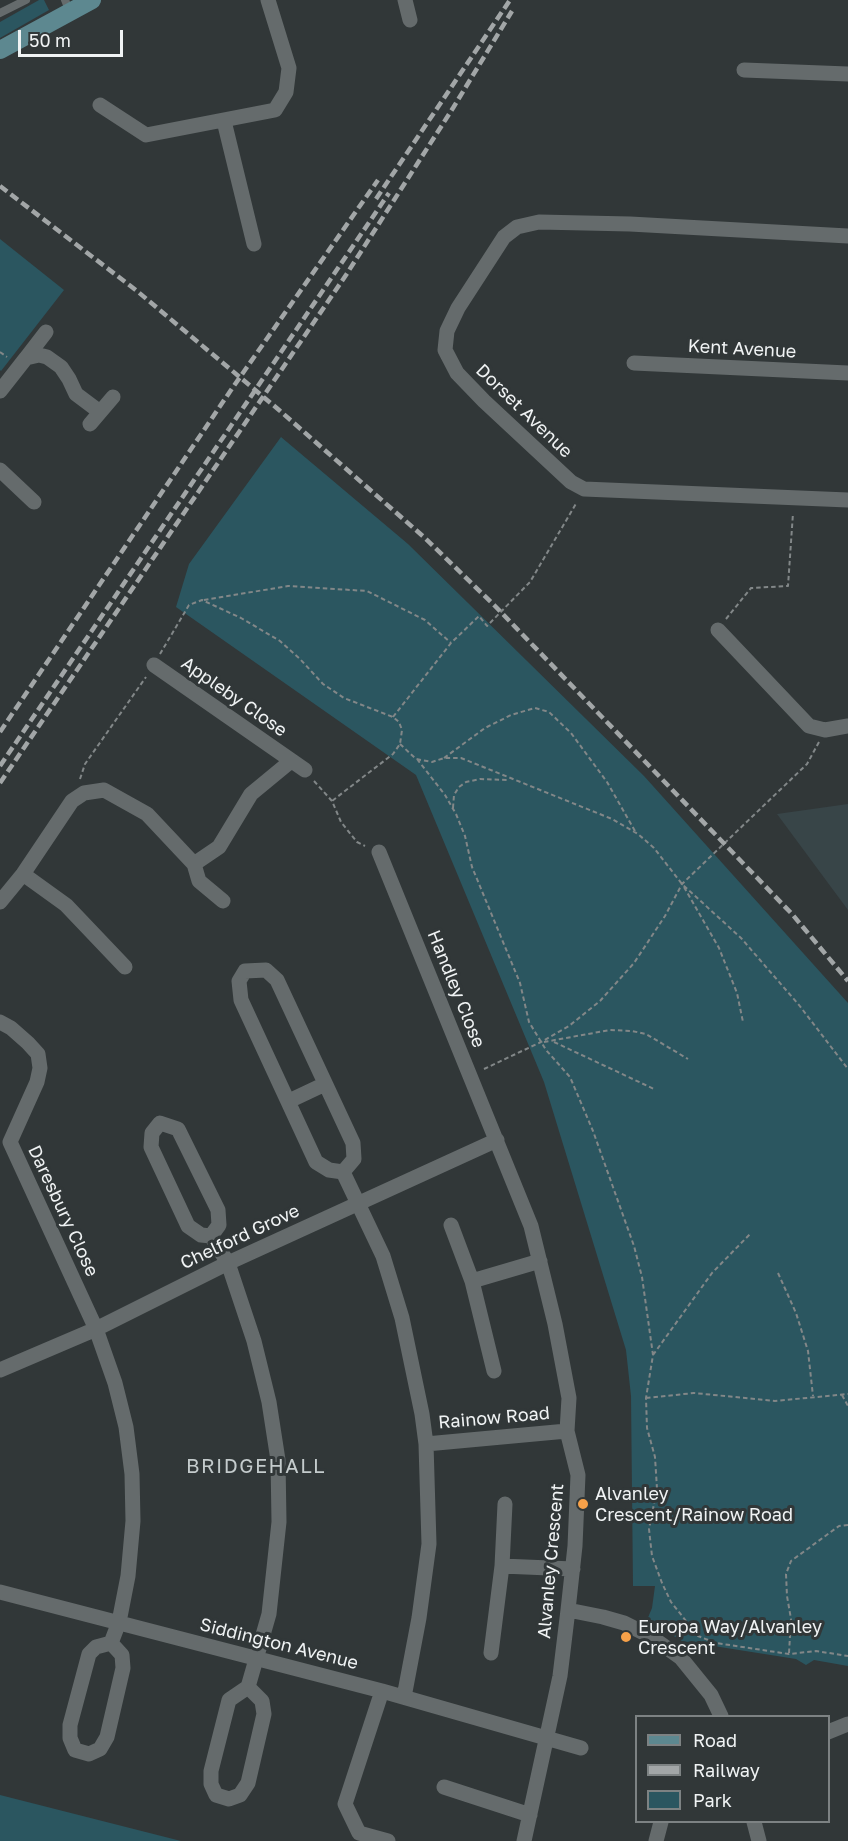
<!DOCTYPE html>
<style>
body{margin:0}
#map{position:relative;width:848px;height:1841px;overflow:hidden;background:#313738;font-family:"Golos Text",sans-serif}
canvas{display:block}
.legend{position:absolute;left:635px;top:1715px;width:195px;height:108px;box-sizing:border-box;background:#313738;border:2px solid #7d8283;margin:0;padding:8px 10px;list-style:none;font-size:18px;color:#f0f3f4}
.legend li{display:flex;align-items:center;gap:12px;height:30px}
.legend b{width:30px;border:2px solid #7d8283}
.scale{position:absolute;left:18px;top:30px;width:105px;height:27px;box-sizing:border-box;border:3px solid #f0f3f4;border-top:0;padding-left:8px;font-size:18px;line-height:21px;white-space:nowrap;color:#f0f3f4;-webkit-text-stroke:4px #313738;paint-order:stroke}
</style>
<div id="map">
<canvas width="848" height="1841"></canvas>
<ul class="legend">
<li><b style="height:8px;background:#5d8890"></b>Road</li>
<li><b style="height:8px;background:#a2a6a7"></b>Railway</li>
<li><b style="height:16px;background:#2b5660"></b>Park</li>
</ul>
<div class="scale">50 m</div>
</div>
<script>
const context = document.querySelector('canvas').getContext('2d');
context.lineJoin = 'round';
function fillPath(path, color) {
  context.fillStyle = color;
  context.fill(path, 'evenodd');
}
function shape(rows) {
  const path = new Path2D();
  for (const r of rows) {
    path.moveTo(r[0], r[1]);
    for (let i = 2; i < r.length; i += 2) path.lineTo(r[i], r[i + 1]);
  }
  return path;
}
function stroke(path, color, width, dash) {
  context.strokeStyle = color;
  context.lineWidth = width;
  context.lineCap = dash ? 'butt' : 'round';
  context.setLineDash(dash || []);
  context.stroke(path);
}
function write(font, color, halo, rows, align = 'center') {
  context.font = font + ' "Golos Text",sans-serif';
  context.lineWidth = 6;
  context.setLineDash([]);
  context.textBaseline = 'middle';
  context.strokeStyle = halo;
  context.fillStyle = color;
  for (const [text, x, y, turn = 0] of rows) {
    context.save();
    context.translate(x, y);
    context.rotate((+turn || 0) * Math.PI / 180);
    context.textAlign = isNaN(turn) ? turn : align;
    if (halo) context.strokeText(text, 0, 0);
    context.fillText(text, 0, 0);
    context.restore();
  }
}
fillPath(shape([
 [848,804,848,910,777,814]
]), '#384548');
fillPath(shape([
 [39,0,44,0,49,10,0,38,0,22],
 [0,239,64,290,1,371,0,370],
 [281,437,408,544,644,776,848,1003,848,1666,814,1660,806,1665,796,1659,682,1641,647,1620,652,1608,655,1586,633,1586,631,1396,626,1350,544,1082,416,775,176,607,189,564],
 [0,1795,181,1841,0,1841]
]), '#2b5660');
stroke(shape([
 [0,352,7,357],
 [204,600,288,586,367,591,425,620,451,643],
 [726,619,751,588,788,586,793,513],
 [160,654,189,605,202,600,241,618,280,641,300,659,323,684,344,698,393,717,399,722,402,730,400,744,393,754,332,801],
 [393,717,451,643,479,616,487,626,530,582,577,502],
 [400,744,416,759,432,762,444,758,461,758,612,819,638,834,654,848,682,884,741,938,799,1005,848,1069],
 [444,758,485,728,511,715,535,708,549,712,571,733,607,782,635,831],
 [417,759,445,795,456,814,465,836,472,867,520,983,529,1022,546,1050,570,1077,593,1131,634,1246,642,1277,653,1355,646,1398,647,1428,655,1457,657,1489,649,1529,652,1556,662,1583,671,1602,698,1636,716,1643,789,1654,816,1651,848,1656],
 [80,779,85,764,146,677],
 [314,781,332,801,341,822,357,842,365,846],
 [453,808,454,795,459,787,466,782,480,779,509,780],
 [684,887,719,948,737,993,743,1022],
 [544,1042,610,1030,632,1031,646,1034,688,1059],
 [554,1042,654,1089],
 [484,1069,541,1042,569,1026,600,1001,634,963,665,916,682,884,807,764,819,742],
 [778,1273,796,1313,808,1351,813,1396],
 [653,1355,712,1273,751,1233],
 [842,1395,848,1406],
 [646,1398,694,1393,775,1401,848,1394],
 [789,1653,791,1619,787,1596,786,1574,791,1561,839,1526,848,1525]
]), '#828788', 2, [4.5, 3]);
stroke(shape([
 [65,0,70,12],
 [0,13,26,0]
]), '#656b6c', 8);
stroke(shape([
 [405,0,410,20],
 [744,70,848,74],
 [100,105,146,135,275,110,286,92,289,68,268,0],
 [224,121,254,244],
 [848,236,630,224,539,222,517,227,504,237,458,308,447,331,445,350,457,373,484,401,571,482,584,489,848,500],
 [26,358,46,332],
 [634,363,848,373],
 [0,391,26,358,39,355,47,357,61,367,69,379,76,394,100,412],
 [90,424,113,397],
 [0,470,34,502],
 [718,630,809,726,825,730,848,726],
 [154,665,305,770],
 [379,852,531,1226,555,1324,569,1398,567,1431,578,1475,575,1546,568,1610,560,1676,524,1841],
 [194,864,199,881,223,901],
 [23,874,66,905,125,967],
 [0,902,23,874,72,801,84,793,104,790,147,814,194,864,219,847,251,794,291,761],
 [266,970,277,980,353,1143,354,1159,343,1172,329,1170,316,1162,241,1000,239,981,245,971,266,970],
 [0,1022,11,1028,28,1043,38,1054,40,1068,37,1082,10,1142,96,1329,115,1383,126,1427,132,1474,133,1521,128,1576,119,1622,111,1643,96,1647,89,1654,70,1725,70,1738,75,1750,89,1754,100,1749,107,1737,123,1668,122,1655,111,1643],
 [289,1101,325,1084],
 [343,1172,383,1256,402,1318,422,1414,426,1444,429,1544,419,1618,404,1697],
 [451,1225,472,1281,494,1371],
 [211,1236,219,1225,218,1210,178,1129,160,1123,152,1133,151,1147,188,1226,201,1235,211,1236,228,1263,254,1341,269,1402,278,1460,279,1522,269,1614,248,1687,229,1700,211,1771,211,1784,216,1795,229,1799,240,1795,248,1783,264,1714,262,1701,248,1687],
 [472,1281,540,1261],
 [0,1370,96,1329,228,1263,497,1140],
 [426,1444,567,1431],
 [502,1566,573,1569],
 [0,1592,382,1691,581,1748],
 [568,1610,603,1617,624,1623,650,1636,681,1658,711,1695,721,1716],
 [491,1653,502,1566,505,1504],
 [382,1691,345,1804,359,1833,388,1841],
 [828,1732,848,1724],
 [444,1787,530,1815],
 [754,1822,759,1841],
 [656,1841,661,1822]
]), '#656b6c', 15);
stroke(shape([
 [0,50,92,0]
]), '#5d8890', 18);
stroke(shape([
 [0,186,137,291,279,410,425,538,495,606,792,914,848,981],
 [376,199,510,0],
 [0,732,231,390,378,180],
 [0,766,389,193],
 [0,783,346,275,453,108,512,11]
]), '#a2a6a7', 4.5, [9, 4.5]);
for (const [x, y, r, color] of [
 [583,1504,6,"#f7a149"],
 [626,1637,6,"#f7a149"]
]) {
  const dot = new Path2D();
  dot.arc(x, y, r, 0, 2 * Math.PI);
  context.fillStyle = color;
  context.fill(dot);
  stroke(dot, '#313738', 2);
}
write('18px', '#f0f3f4', '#313738', [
 ["Kent Avenue",742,349,3],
 ["Dorset Avenue",524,411,44],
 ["Appleby Close",234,697,35],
 ["Handley Close",456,989,68],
 ["Daresbury Close",63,1211,65],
 ["Chelford Grove",240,1237,-25],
 ["Rainow Road",494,1418,-5],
 ["Alvanley Crescent",551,1561,-85],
 ["Siddington Avenue",279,1644,14]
]);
write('18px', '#f0f3f4', '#313738', [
 ["Alvanley",595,1494],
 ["Crescent/Rainow Road",595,1515],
 ["Europa Way/Alvanley",638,1627],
 ["Crescent",638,1648]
], 'left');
context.letterSpacing = '1.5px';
write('20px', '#c4cbcc', '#313738', [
 ["BRIDGEHALL",256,1467]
]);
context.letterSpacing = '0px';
</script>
